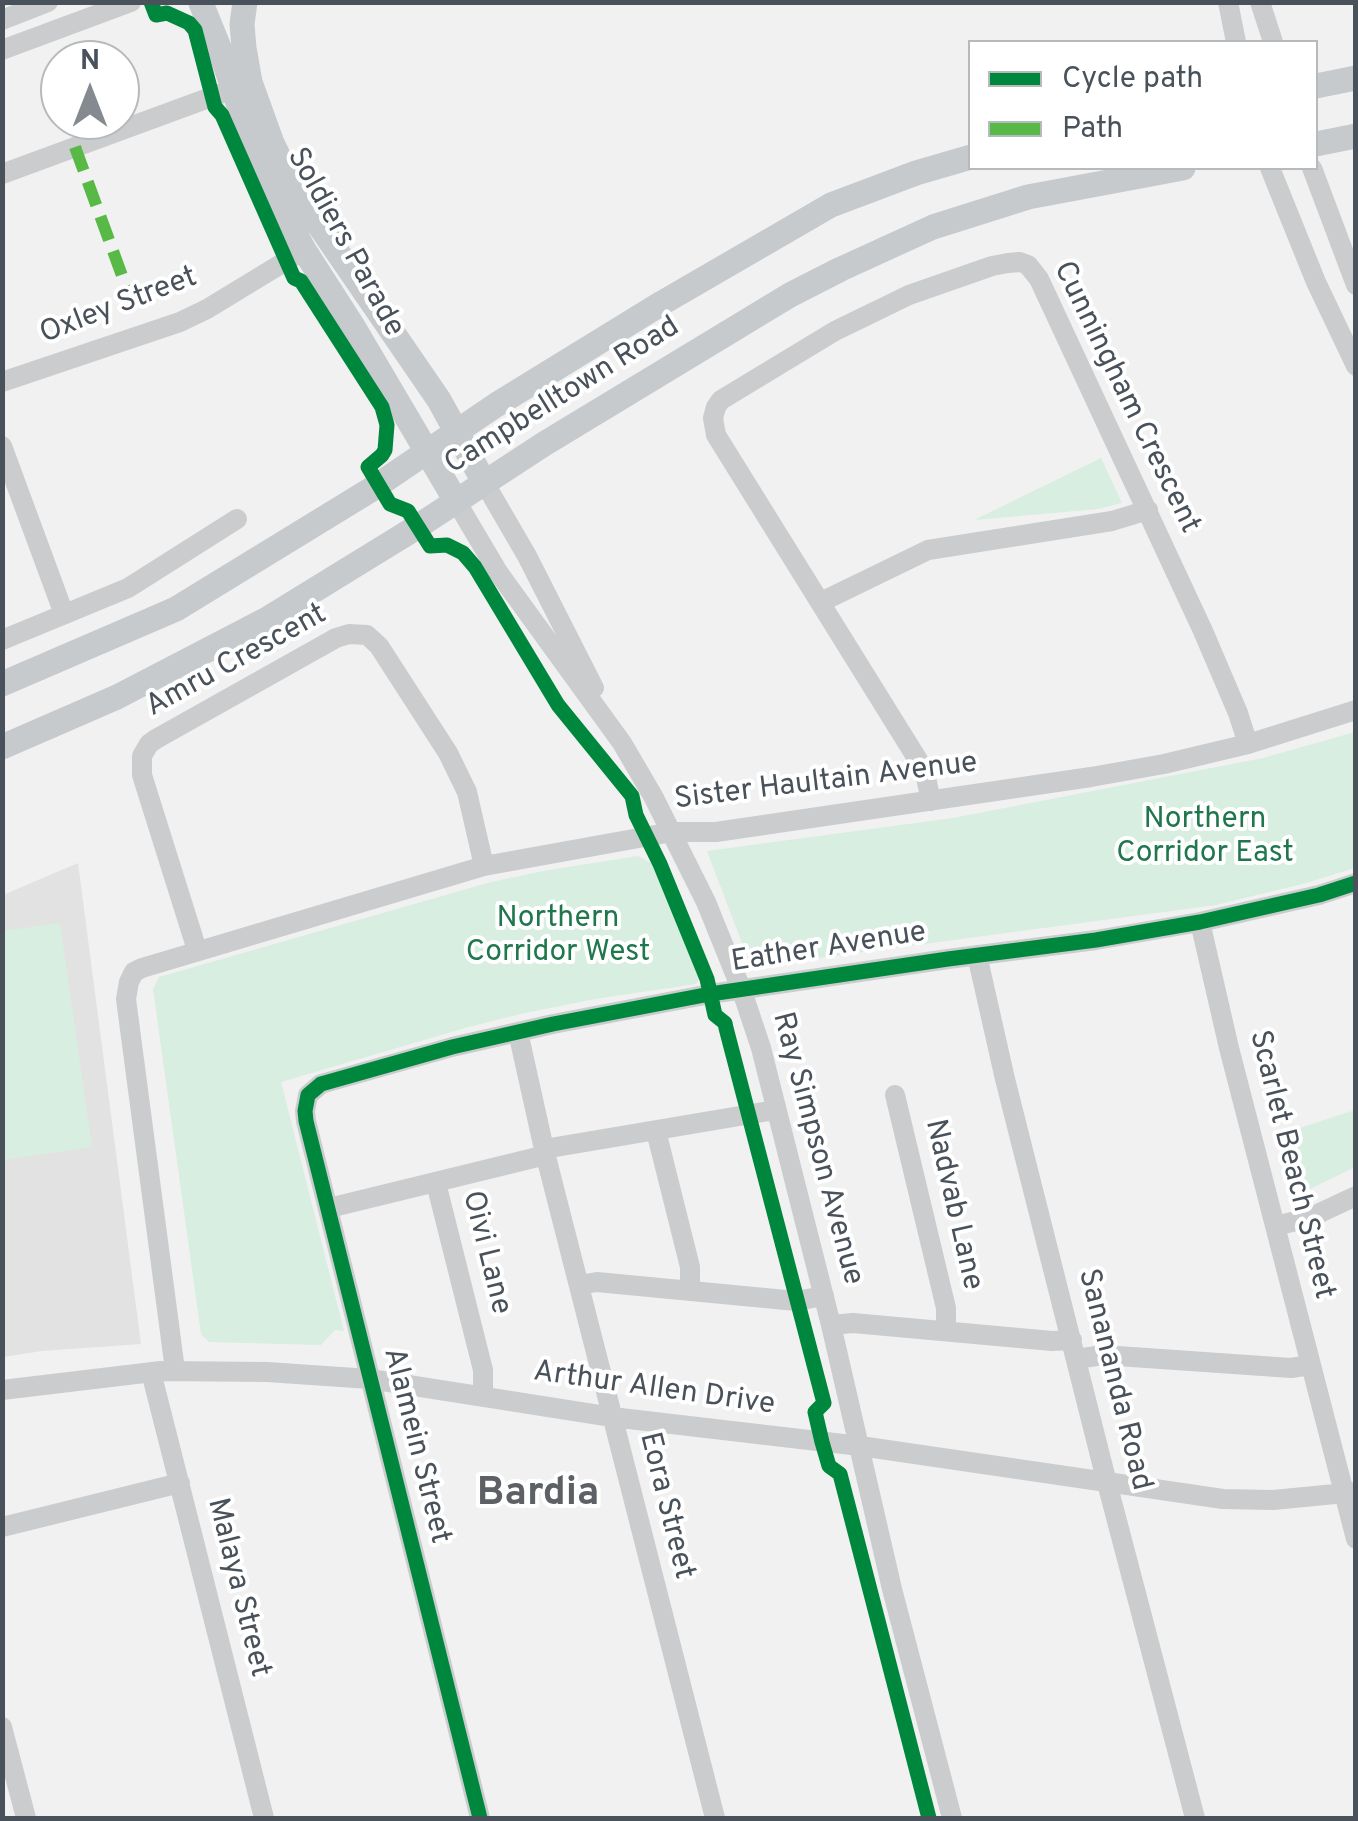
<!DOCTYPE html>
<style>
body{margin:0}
#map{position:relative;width:1358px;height:1821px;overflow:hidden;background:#f1f1f1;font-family:Overpass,sans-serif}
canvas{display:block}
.frame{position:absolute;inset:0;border:5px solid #49525b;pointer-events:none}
.legend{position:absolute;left:968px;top:40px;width:350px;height:130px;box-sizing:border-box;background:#fff;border:2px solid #b6babd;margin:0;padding:12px 18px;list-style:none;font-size:30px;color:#49525b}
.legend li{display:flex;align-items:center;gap:20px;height:50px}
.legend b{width:50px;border:2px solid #b6babd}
.north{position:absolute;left:40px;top:40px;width:100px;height:100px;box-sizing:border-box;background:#fff;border:2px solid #b6babd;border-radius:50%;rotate:0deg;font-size:28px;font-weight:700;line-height:40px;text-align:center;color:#49525b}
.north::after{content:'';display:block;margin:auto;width:35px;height:45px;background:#848a90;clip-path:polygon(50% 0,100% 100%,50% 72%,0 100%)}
</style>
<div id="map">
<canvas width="1358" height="1821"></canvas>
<div class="frame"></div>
<ul class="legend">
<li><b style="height:12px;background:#00873e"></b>Cycle path</li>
<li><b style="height:12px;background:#58b947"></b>Path</li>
</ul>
<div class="north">N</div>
</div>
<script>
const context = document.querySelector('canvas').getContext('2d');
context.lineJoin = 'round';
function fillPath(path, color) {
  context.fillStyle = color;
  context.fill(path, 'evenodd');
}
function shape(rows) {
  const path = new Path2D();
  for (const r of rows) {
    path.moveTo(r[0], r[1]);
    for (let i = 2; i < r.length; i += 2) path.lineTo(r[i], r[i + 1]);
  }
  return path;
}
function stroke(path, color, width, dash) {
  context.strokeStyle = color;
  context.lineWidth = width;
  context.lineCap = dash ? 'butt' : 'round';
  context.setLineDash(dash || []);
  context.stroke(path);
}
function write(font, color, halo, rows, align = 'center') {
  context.font = font + ' Overpass,sans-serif';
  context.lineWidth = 8;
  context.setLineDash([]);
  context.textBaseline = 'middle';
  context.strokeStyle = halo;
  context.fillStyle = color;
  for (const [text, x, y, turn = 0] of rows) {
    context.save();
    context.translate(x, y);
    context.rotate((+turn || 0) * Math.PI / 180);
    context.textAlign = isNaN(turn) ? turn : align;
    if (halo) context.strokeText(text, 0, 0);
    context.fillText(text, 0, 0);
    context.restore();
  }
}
fillPath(shape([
 [78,863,141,1344,42,1351,3,1357,3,895]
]), '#e3e2e2');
fillPath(shape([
 [1101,458,1122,503,1098,509,974,520],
 [1355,732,1355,868,1306,883,1216,905,751,967,707,851,953,818,1263,758],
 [638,856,653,864,702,974,696,984,595,999,525,1013,465,1028,281,1082,344,1331,335,1330,321,1345,209,1342,201,1334,153,989,159,977,491,882,543,871],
 [60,923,92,1147,3,1160,3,931],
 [1355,1110,1355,1167,1310,1189,1295,1186,1281,1134]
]), '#d7eee0');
stroke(shape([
 [1228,2,1236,42],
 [1260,2,1273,42],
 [2,20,48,2],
 [2,50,131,2],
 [1270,168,1316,282,1356,366],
 [1312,168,1356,285],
 [2,174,233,89],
 [2,382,180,322,207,309,304,250],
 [2,446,64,614],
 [484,482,527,556,594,688],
 [456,501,498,572,622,743,653,796,706,902,742,991,761,1048,831,1325,892,1589,952,1818],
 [821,602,928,550,1112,521,1148,510],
 [2,640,128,588,237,519],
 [931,801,925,773,918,760,716,435,713,418,716,407,721,400,835,331,909,295,992,266,1008,263,1020,262,1028,265,1039,279,1203,631,1238,713,1248,744],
 [1200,922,1229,1048,1356,1539],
 [197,950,142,775,142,756,149,744,156,739,336,638,349,634,367,635,379,646,448,753,467,792,484,866],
 [977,955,1005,1079,1107,1483,1195,1818],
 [518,1032,544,1149,715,1818],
 [895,1095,946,1308,946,1330],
 [656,1131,690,1267,690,1289],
 [544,1149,775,1110],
 [436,1183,483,1370,483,1397],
 [329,1208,546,1155],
 [1275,1226,1309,1218,1356,1196],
 [579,1285,597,1282,796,1301,824,1296],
 [831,1325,853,1323,1052,1341,1072,1340],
 [1076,1359,1103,1355,1291,1368,1310,1365],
 [175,1370,126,999,129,982,134,972,142,968,484,866,672,832,716,832,1091,777,1164,764,1248,744,1356,710],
 [151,1372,264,1818],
 [2,1390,161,1371,267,1372,370,1379,612,1417,860,1446,1223,1499,1273,1500,1356,1492],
 [2,1527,180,1483],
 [2,1727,26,1818],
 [480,1818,306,1121,305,1111,308,1095,321,1084,452,1047,553,1024,710,994,948,959,1096,940,1200,922,1319,895,1356,883]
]), '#cbccce', 20);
stroke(shape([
 [245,2,242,24,244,48,250,82,272,143,295,190,439,400,484,482],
 [201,3,222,55,251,142,278,201,304,250,354,328,456,501],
 [1316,86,1356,78],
 [1316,144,1356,136],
 [2,684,176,609,372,489,496,405,662,303,831,205,916,173,971,157],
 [2,747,117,697,269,618,417,527,544,444,790,295,841,269,933,227,1028,197,1183,168]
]), '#c7cacd', 25);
stroke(shape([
 [75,147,128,292]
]), '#58b947', 12, [25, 12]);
stroke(shape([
 [151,2,156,15,167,13,189,23,195,30,215,107,222,115,294,278,301,281,382,407,387,425,385,450,382,455,368,467,390,504,408,511,430,546,447,545,463,553,475,567,558,705,632,796,636,815,660,864,707,979,715,1015,725,1023,726,1028,824,1403,815,1412,822,1442,829,1466,840,1474,929,1818],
 [480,1818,306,1121,305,1111,308,1095,321,1084,452,1047,553,1024,710,994,948,959,1096,940,1200,922,1319,895,1356,883]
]), '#00873e', 15);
write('30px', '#49525b', '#fff', [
 ["Soldiers Parade",344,243,61],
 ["Oxley Street",119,307,-21],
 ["Campbelltown Road",563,397,-32],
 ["Cunningham Crescent",1125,398,64],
 ["Amru Crescent",237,662,-29],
 ["Sister Haultain Avenue",826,783,-7],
 ["Eather Avenue",829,949,-9],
 ["Ray Simpson Avenue",816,1149,75],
 ["Scarlet Beach Street",1290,1165,76],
 ["Nadvab Lane",952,1205,77],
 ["Oivi Lane",485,1253,76],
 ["Sanananda Road",1113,1380,76],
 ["Arthur Allen Drive",654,1390,8],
 ["Alamein Street",415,1446,76],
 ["Eora Street",665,1506,76],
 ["Malaya Street",237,1588,76]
]);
write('30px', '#20774d', '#fff', [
 ["Northern",1205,821],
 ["Corridor East",1205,855],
 ["Northern",558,920],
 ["Corridor West",558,954]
]);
write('bold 40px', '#5d6064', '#fff', [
 ["Bardia",538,1496]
]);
</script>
